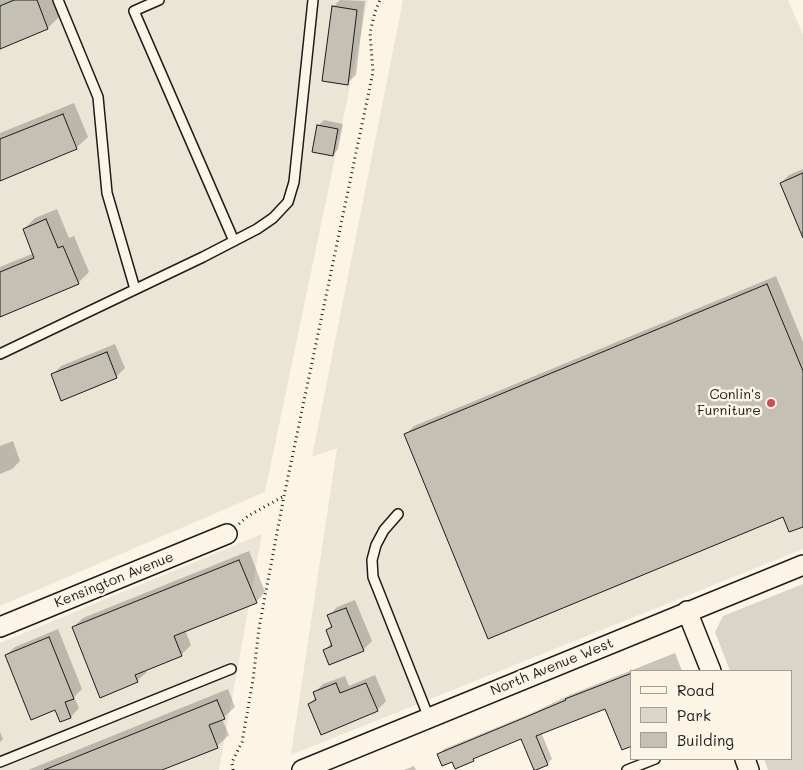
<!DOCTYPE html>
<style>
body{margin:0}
#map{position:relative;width:803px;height:770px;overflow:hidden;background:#fcf5e5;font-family:Mali,sans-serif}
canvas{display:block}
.legend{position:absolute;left:630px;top:670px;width:162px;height:90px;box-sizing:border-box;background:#fcf5e5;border:1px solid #a29e95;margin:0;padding:6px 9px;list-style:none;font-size:15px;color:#1c1c1c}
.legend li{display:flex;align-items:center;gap:10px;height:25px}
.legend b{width:25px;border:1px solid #a29e95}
</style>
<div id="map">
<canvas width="803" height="770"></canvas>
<ul class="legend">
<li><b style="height:6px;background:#fcf5e5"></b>Road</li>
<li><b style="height:14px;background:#dbd5c8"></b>Park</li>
<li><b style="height:14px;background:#c4c0b3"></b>Building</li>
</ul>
</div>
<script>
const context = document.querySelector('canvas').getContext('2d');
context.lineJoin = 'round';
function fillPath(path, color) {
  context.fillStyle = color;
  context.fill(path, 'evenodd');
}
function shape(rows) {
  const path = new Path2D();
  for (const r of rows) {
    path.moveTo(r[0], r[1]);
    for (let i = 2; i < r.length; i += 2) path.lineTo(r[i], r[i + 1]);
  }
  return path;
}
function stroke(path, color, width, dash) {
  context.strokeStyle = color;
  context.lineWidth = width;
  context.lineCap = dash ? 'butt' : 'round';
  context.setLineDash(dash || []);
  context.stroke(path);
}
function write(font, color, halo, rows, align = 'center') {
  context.font = font + ' Mali,sans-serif';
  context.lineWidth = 5;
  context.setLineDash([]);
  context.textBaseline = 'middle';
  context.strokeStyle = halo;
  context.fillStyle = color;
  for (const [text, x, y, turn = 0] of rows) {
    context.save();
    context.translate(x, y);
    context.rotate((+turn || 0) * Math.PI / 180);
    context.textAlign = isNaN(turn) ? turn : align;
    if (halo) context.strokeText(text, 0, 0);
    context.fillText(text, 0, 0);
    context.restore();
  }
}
fillPath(shape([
 [0,0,368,0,265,492,0,606],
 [403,0,788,0,803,35,803,549,291,755,337,448,312,457],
 [262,534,219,770,0,770,0,643]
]), '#ebe5d6');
fillPath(shape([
 [803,584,803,770,768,770,764,759,792,759,792,671,730,671,715,632,723,616]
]), '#dbd5c8');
fillPath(shape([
 [0,0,52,0,59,17,48,28,0,47],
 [340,0,365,1,356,75,347,83,333,7],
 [74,103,88,137,76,148,0,179,0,133],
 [324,120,343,124,338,149,333,155,318,126],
 [803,169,803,222,781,183,789,175],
 [57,209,69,238,74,236,89,272,78,283,0,315,0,267,34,253,24,229,35,218],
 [776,276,803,342,803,525,783,515,405,435,414,426],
 [115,344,125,368,116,377,52,375,61,366],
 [13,441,20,461,12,469,0,474,0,446],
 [249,551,265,592,256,602,185,630,191,645,181,655,146,669,147,672,137,681,73,627,83,618],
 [355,600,372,641,363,650,324,651,332,642,327,630,332,625,329,616,337,607],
 [58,629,82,689,74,697,79,708,71,717,60,721,56,709,6,655,15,647],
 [675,653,682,671,632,671,632,695,541,732,552,759,547,764,522,738,477,756,473,760,452,760,439,754,444,749,532,713,572,694],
 [375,675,386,701,377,710,309,704,316,697,314,693,323,684,345,676,349,686],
 [228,689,235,707,222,719,229,735,217,746,159,770,28,770],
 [0,732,3,739,0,742],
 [414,766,416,770,404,770]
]), '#0003');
const building = shape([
 [14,0,37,0,48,29,0,49,0,6,14,0],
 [332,6,357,10,348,85,322,81,332,6],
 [63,114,77,149,0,181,0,139,63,114],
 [317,125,338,129,333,156,312,152,317,125],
 [803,173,803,238,780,183,803,173],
 [46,219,58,248,63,246,79,284,0,317,0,272,34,258,23,229,46,219],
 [767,284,803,371,803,527,789,532,783,517,488,639,404,434,767,284],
 [107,352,117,378,61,401,51,374,107,352],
 [239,560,257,603,174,636,182,656,135,675,138,682,100,698,72,627,239,560],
 [346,608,364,651,329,665,323,650,332,646,326,630,332,627,327,615,346,608],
 [49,637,74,699,65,702,71,718,60,722,55,710,31,720,5,655,49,637],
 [632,673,632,746,622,750,605,709,536,736,548,765,536,770,534,770,521,739,473,759,474,761,455,769,452,762,442,766,437,754,526,717,566,700,565,699,632,673],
 [336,683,340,693,366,683,378,711,321,735,308,704,316,700,313,692,336,683],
 [217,700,225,719,209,725,218,748,162,770,44,770,217,700]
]);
fillPath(building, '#c4c0b3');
stroke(building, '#1c1c1c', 1);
const service = shape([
 [58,0,98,97,107,193,135,289],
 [159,0,134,11,234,241],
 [0,354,203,257,257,229,273,218,288,202,294,182,313,0],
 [398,514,384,530,376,545,372,560,373,577,429,718],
 [0,762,231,669],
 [627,770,655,759]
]);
const minor = shape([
 [687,611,711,671],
 [0,627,227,534],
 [745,759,749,770],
 [302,770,803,565]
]);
stroke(service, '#1c1c1c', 12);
stroke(minor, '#1c1c1c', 22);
stroke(shape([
 [239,524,248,516,284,496],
 [233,770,232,762,242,742,253,680,259,628,284,496,373,72,370,33,375,12,380,0]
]), '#1c1c1c', 3, [1, 4]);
stroke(service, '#fcf5e5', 9);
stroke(minor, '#fcf5e5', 19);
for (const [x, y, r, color] of [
 [771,403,5,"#d1495b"]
]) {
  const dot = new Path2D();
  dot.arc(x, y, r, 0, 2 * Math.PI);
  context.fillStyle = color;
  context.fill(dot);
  stroke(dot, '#fcf5e5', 2);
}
write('14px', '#1c1c1c', '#fcf5e5', [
 ["Conlin's",761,395],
 ["Furniture",761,411]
], 'right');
write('14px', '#1c1c1c', '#fcf5e5', [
 ["Kensington Avenue",114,580,-22],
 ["North Avenue West",552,667,-22]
]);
</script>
